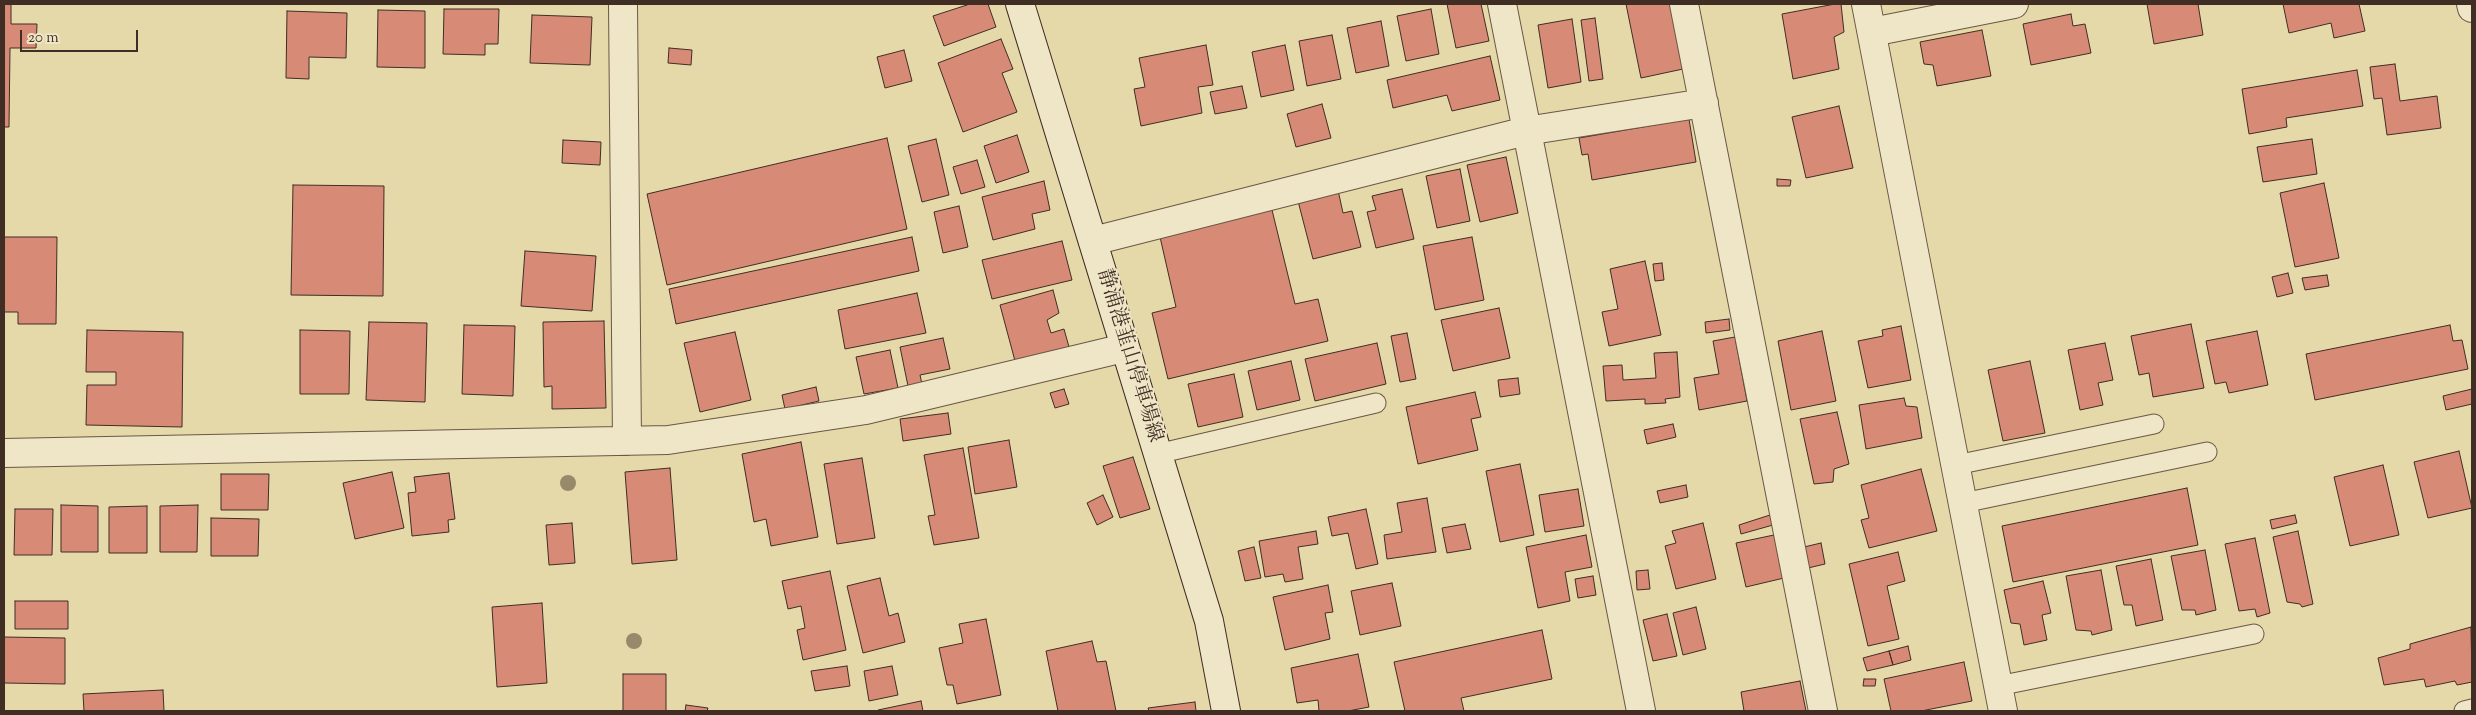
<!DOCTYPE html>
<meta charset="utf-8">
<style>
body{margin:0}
#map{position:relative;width:2476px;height:715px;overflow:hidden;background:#e5d8a9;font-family:"Sorts Mill Goudy",serif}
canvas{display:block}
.frame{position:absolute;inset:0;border:5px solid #402d24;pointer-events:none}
.scale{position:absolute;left:20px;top:30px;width:118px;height:22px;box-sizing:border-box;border:2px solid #402d24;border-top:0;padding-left:6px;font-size:15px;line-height:18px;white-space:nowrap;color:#402d24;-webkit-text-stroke:4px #eee6c7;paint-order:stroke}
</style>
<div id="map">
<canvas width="2476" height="715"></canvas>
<div class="frame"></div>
<div class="scale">20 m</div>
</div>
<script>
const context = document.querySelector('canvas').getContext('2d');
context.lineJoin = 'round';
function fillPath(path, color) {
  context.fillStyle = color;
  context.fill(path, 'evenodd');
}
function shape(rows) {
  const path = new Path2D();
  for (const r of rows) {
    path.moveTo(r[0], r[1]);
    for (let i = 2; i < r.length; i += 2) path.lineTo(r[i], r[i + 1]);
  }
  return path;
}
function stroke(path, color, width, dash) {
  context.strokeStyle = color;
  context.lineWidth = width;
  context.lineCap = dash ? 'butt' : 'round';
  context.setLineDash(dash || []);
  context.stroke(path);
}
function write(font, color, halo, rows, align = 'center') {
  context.font = font + ' "Sorts Mill Goudy","Noto Serif JP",serif';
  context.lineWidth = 4;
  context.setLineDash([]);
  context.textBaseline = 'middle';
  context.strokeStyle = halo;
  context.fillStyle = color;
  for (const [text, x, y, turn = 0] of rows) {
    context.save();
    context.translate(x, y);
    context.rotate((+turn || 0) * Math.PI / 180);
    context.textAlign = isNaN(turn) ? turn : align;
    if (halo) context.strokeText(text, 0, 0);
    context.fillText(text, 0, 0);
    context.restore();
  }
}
const building = shape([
 [4,4,11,4,11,24,37,24,36,48,10,48,9,127,4,127,4,4],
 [970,4,988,4,996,27,944,46,933,16,970,4],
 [1447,4,1481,4,1489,41,1456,48,1447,4],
 [1626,4,1670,4,1683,69,1641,78,1626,4],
 [1835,4,1841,4,1844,32,1834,37,1839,69,1793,79,1782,14,1835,4],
 [2147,4,2198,4,2203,35,2154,44,2147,4],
 [2283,4,2359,4,2365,31,2334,38,2331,23,2289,33,2283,4],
 [444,9,499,9,498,44,485,44,485,55,443,54,444,9],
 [1431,9,1439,54,1406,61,1397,16,1431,9],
 [378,10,425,11,425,68,377,67,378,10],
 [287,11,347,13,346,58,309,57,309,79,286,78,287,11],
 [2071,14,2073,26,2085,24,2091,53,2031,65,2023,24,2071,14],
 [532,15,592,17,590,65,530,63,532,15],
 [1595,18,1603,79,1589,81,1581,20,1595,18],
 [1572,19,1581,82,1548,88,1538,25,1572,19],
 [1381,21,1389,66,1356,73,1347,28,1381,21],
 [1982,30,1991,76,1937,86,1933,65,1924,64,1920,42,1982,30],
 [1332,35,1341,79,1307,86,1299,41,1332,35],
 [1001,39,1013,69,1002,73,1017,112,963,132,938,63,1001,39],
 [1206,45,1213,85,1198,87,1202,113,1141,126,1134,89,1145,87,1139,58,1206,45],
 [1285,45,1294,90,1261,97,1252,52,1285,45],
 [669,48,692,50,691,65,668,63,669,48],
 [904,50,912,81,885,88,877,57,904,50],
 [1490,56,1500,100,1452,111,1447,95,1393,108,1387,80,1490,56],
 [2395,64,2400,101,2437,96,2441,128,2387,135,2382,98,2374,99,2370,67,2395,64],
 [2357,70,2363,106,2286,118,2287,127,2249,134,2242,89,2357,70],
 [1242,86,1247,108,1215,114,1210,92,1242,86],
 [1322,104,1331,138,1296,147,1287,114,1322,104],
 [1839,106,1853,168,1806,178,1792,117,1839,106],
 [1689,119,1696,162,1592,180,1588,154,1582,155,1579,138,1689,119],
 [1017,135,1029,172,996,183,984,146,1017,135],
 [887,138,907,229,667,285,647,194,887,138],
 [936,139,949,195,922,202,908,146,936,139],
 [2312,139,2317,174,2263,182,2257,147,2312,139],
 [563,140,601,142,600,165,562,163,563,140],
 [1506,157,1518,213,1480,222,1467,165,1506,157],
 [977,160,985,187,961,194,953,167,977,160],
 [1460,169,1470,221,1437,228,1426,176,1460,169],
 [1777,179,1791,180,1790,186,1777,186,1777,179],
 [1044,181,1050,210,1032,214,1035,229,993,240,982,197,1044,181],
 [2324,183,2339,258,2295,267,2280,193,2324,183],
 [293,185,384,186,383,296,291,295,293,185],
 [1402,189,1414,239,1376,248,1367,212,1376,210,1372,196,1402,189],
 [1338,190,1343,213,1352,211,1361,247,1313,259,1298,201,1338,190],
 [959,206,968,247,943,253,934,212,959,206],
 [1272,210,1295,304,1318,299,1328,341,1168,379,1152,313,1176,307,1160,237,1272,210],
 [4,237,57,237,56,324,18,324,18,312,4,312,4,237],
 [912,237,919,271,676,324,669,289,912,237],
 [1472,237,1484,300,1435,310,1423,246,1472,237],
 [1062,241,1072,280,992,299,982,260,1062,241],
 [525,251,596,256,592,311,521,306,525,251],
 [1645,261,1661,335,1609,346,1602,312,1618,309,1610,269,1645,261],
 [1662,263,1664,280,1655,281,1653,264,1662,263],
 [2288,273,2293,293,2277,297,2272,277,2288,273],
 [2327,275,2329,286,2305,290,2302,278,2327,275],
 [1053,290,1059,313,1047,320,1051,333,1064,329,1069,347,1015,361,1000,305,1053,290],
 [917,293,926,333,845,349,838,310,917,293],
 [1499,308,1510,358,1453,371,1441,320,1499,308],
 [1729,319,1730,330,1706,333,1705,322,1729,319],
 [604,321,606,408,552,409,552,386,544,387,543,322,604,321],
 [369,322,427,323,425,402,366,400,369,322],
 [2191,324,2204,388,2153,397,2149,373,2139,375,2131,336,2191,324],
 [464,325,515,326,513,396,462,394,464,325],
 [2450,325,2453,341,2462,340,2468,369,2315,400,2306,354,2450,325],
 [1901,326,1911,380,1868,388,1858,341,1883,336,1882,330,1901,326],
 [87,330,183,332,182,427,86,425,87,385,116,385,116,372,86,372,87,330],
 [300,330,350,331,349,394,300,394,300,330],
 [1822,331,1836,401,1791,410,1778,341,1822,331],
 [2257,331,2268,385,2229,393,2226,382,2215,384,2206,341,2257,331],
 [735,332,751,400,700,412,684,343,735,332],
 [1407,333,1416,379,1400,382,1391,336,1407,333],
 [1735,337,1747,401,1699,410,1694,378,1719,374,1713,341,1735,337],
 [943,338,950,369,920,375,922,384,908,386,900,347,943,338],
 [1377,343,1386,384,1315,401,1305,359,1377,343],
 [2105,343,2113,380,2098,383,2103,405,2080,410,2068,350,2105,343],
 [890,350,898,388,864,394,856,357,890,350],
 [1677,352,1680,397,1665,399,1666,403,1645,404,1645,399,1606,401,1603,366,1622,365,1623,380,1656,378,1654,353,1677,352],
 [1291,361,1300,400,1257,410,1248,371,1291,361],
 [2030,361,2045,433,2003,441,1988,370,2030,361],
 [1234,374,1243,417,1198,427,1188,384,1234,374],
 [1518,378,1520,394,1500,397,1498,380,1518,378],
 [816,387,819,401,785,409,782,395,816,387],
 [1064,389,1069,404,1055,408,1050,393,1064,389],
 [2472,389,2472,404,2446,410,2443,396,2472,389],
 [1475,392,1481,417,1471,419,1478,450,1418,464,1406,407,1475,392],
 [1904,398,1906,406,1917,407,1922,438,1866,449,1859,405,1904,398],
 [1837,412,1849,464,1834,469,1833,482,1814,484,1800,419,1837,412],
 [948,413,951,434,903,441,900,419,948,413],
 [1673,424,1676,437,1647,444,1644,430,1673,424],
 [1009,440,1017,487,975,494,968,447,1009,440],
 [801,442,818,537,771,546,766,519,754,522,742,454,801,442],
 [963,448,979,538,934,545,928,516,935,515,924,455,963,448],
 [2459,451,2472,508,2428,518,2414,462,2459,451],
 [1133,457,1150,509,1120,518,1103,466,1133,457],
 [862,458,875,538,837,544,824,464,862,458],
 [1520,464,1534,535,1500,542,1486,471,1520,464],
 [2383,465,2399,535,2350,546,2334,477,2383,465],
 [670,468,677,560,632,564,625,472,670,468],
 [1921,469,1937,531,1869,548,1861,520,1869,518,1861,485,1921,469],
 [392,472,404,528,355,539,343,483,392,472],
 [449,473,455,519,448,520,449,532,412,536,408,493,416,492,414,477,449,473],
 [221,474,269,474,268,510,221,510,221,474],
 [1686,485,1688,497,1660,503,1657,491,1686,485],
 [2187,488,2198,545,2013,582,2002,526,2187,488],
 [1578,489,1584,526,1545,532,1539,495,1578,489],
 [1103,495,1113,517,1097,525,1087,503,1103,495],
 [1427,498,1436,552,1387,559,1384,535,1402,532,1397,503,1427,498],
 [61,505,98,506,98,552,61,552,61,505],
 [198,505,197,552,160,552,160,506,198,505],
 [147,506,147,553,109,553,109,507,147,506],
 [15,509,53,509,52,555,14,555,15,509],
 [1366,509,1378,564,1356,569,1348,533,1332,536,1328,517,1366,509],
 [1770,515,1773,525,1741,534,1739,525,1770,515],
 [2295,515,2297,523,2272,529,2270,520,2295,515],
 [211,518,259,519,258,556,211,556,211,518],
 [572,523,575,563,549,565,546,525,572,523],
 [1703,523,1716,579,1676,589,1665,546,1676,543,1672,531,1703,523],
 [1465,524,1471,549,1447,553,1442,528,1465,524],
 [1316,531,1318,544,1298,547,1303,579,1285,582,1283,574,1265,577,1259,541,1316,531],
 [2298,531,2313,604,2302,607,2300,604,2287,602,2273,537,2298,531],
 [1586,535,1592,567,1565,572,1570,601,1538,608,1526,547,1586,535],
 [1774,535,1784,578,1746,587,1736,543,1774,535],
 [2255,538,2270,613,2257,617,2255,609,2239,611,2225,544,2255,538],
 [1821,543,1825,564,1808,568,1804,547,1821,543],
 [1254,547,1261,578,1245,581,1238,551,1254,547],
 [2205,550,2216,610,2196,615,2195,610,2182,610,2171,556,2205,550],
 [1898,552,1905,581,1887,586,1899,639,1868,646,1849,564,1898,552],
 [2151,559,2163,620,2136,626,2132,605,2124,605,2116,566,2151,559],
 [1648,570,1650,589,1637,590,1636,571,1648,570],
 [2101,570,2112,630,2092,635,2091,631,2076,630,2066,576,2101,570],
 [830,571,846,650,803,660,797,630,805,628,801,606,788,609,782,581,830,571],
 [1593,576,1596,595,1578,598,1575,579,1593,576],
 [880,578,889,616,898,613,905,642,863,653,847,586,880,578],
 [2043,581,2051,613,2042,615,2047,640,2024,645,2020,624,2011,623,2004,590,2043,581],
 [1392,583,1401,626,1360,635,1351,591,1392,583],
 [1328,585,1333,612,1325,613,1330,639,1285,650,1273,597,1328,585],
 [15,601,68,601,68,629,15,629,15,601],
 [542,603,547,683,497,687,492,607,542,603],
 [1696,607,1706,649,1683,655,1673,613,1696,607],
 [1667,614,1677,656,1653,661,1643,620,1667,614],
 [986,619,1001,695,957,704,953,685,947,685,939,648,963,643,959,624,986,619],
 [2471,627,2472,682,2457,685,2455,681,2426,687,2424,679,2384,685,2378,658,2410,649,2410,644,2471,627],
 [1542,630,1552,679,1461,698,1464,711,1405,711,1394,662,1542,630],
 [4,637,65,638,65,684,4,683,4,637],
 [1092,641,1097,662,1106,661,1116,711,1058,711,1046,651,1092,641],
 [1908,646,1911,660,1893,665,1889,651,1908,646],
 [1889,651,1893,665,1867,671,1863,658,1889,651],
 [1358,654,1369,707,1348,711,1319,711,1318,700,1297,703,1291,668,1358,654],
 [1964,662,1972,701,1921,711,1891,711,1884,679,1964,662],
 [847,666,850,686,815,691,811,671,847,666],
 [892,666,898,695,869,701,864,671,892,666],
 [623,674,666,674,666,711,623,711,623,674],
 [1864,679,1876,679,1875,686,1863,686,1864,679],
 [1800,681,1806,711,1744,711,1741,692,1800,681],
 [163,690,164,711,84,711,83,694,163,690],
 [921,701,923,711,879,711,878,710,921,701],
 [1195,702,1196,711,1149,711,1148,708,1195,702],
 [686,705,708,708,707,711,685,711,686,705]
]);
fillPath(building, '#d78b76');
stroke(building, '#402d24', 1);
const service = shape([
 [1157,454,1376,403],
 [1956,465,2154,424],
 [1963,503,2207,452],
 [1998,686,2254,634],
 [2464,711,2472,709]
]);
const minor = shape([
 [623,4,627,441],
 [1502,4,1641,711],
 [1684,4,1823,711],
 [1866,4,2003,711],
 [2471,4,2472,8],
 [1872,32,2014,4],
 [1093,241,1526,131,1704,103],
 [4,453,668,440,866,410,1124,348]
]);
const secondary = shape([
 [1020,4,1209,621,1226,711]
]);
stroke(service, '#695845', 21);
stroke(minor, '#695845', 30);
stroke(secondary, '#402d24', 30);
stroke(service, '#eee6c7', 19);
stroke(minor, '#eee6c7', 28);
stroke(secondary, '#eee6c7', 28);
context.fillStyle = '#978a6b';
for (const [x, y] of [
 [568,483],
 [634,641]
]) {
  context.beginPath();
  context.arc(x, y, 8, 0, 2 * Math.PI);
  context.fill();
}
write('20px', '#402d24', '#eee6c7', [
 ["静浦港韮山停車場線",1128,356,73]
]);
</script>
